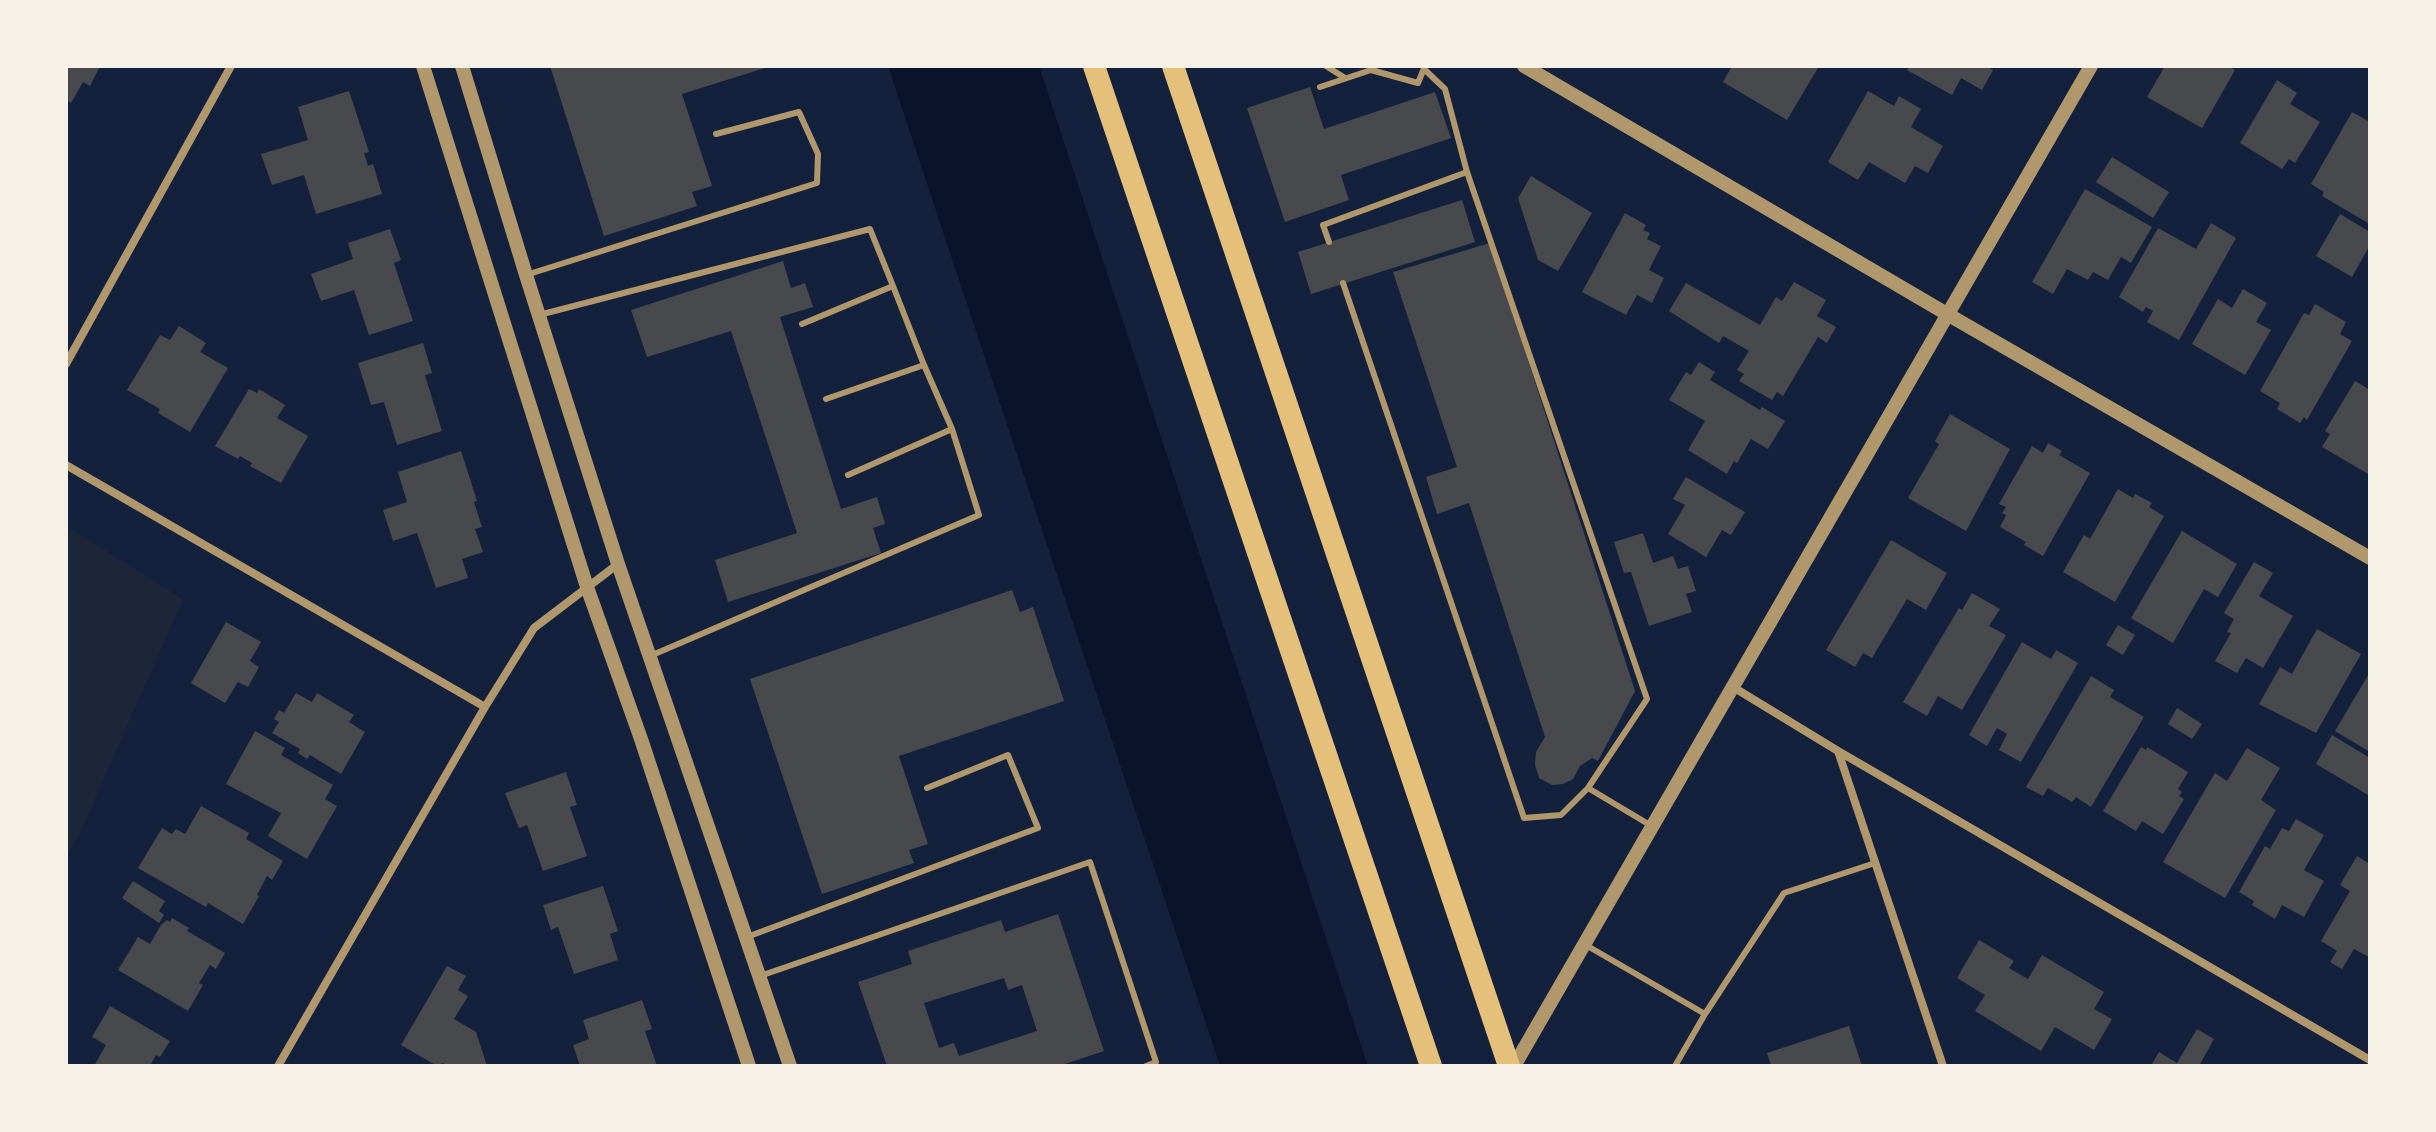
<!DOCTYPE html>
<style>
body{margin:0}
#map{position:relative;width:2436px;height:1132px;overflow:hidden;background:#14213d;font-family:"Source Sans 3",sans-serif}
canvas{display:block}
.frame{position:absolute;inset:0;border:68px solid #f6f1e7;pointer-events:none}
</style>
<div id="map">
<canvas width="2436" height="1132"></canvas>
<div class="frame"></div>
</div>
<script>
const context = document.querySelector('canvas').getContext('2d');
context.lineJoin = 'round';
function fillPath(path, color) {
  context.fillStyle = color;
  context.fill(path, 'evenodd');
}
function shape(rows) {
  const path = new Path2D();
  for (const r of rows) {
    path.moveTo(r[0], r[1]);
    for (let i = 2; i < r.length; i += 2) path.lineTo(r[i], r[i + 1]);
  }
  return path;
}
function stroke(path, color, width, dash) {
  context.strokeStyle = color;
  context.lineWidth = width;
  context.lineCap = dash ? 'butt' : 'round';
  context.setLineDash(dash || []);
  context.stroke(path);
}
fillPath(shape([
 [66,526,183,599,80,833,66,857]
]), '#1d2539');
fillPath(shape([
 [888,66,1039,66,1368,1066,1220,1066]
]), '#0b132b');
fillPath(shape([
 [66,66,100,66,90,86,83,82,71,103,66,100],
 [550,66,768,66,768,67,682,94,712,186,692,192,697,206,604,236],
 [1732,66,1819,66,1787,120,1723,82],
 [1910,66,1986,66,1993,70,1982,90,1961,78,1952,95,1907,70],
 [2165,66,2228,66,2235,70,2202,128,2147,97],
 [2277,80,2297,93,2290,104,2320,122,2295,163,2289,159,2282,169,2240,143],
 [1310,87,1324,129,1435,92,1451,138,1341,175,1349,200,1285,222,1247,108],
 [349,91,369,152,364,153,368,166,373,164,382,194,316,214,304,175,272,185,261,154,308,140,298,107],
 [1868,91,1894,106,1899,96,1921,109,1911,127,1943,146,1928,173,1915,166,1905,183,1869,162,1858,180,1828,162],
 [2352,112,2370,122,2370,219,2368,223,2322,196,2324,192,2311,184],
 [2112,157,2169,192,2153,218,2096,182],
 [1531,176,1592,213,1558,271,1538,260,1518,198],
 [2085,189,2152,227,2131,263,2121,257,2108,280,2093,272,2088,280,2067,269,2053,294,2032,282],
 [1462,200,1475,242,1311,294,1298,252],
 [1625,213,1646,225,1643,230,1650,233,1647,239,1661,246,1649,270,1664,278,1652,303,1637,295,1626,315,1582,292],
 [2340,214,2370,232,2370,245,2352,277,2316,256],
 [2211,223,2236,238,2179,340,2147,322,2153,311,2146,307,2143,312,2119,297,2158,228,2196,249],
 [390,229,401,260,394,263,413,321,369,335,354,290,321,301,311,274,353,259,348,243],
 [1490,243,1635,691,1598,761,1592,758,1580,766,1573,779,1563,784,1552,785,1539,778,1535,765,1536,752,1545,737,1469,503,1437,514,1426,477,1457,467,1393,272],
 [783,261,791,288,805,283,813,307,780,317,841,509,877,497,885,524,873,528,881,553,728,602,715,560,797,533,731,331,647,357,631,310],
 [1794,282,1826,300,1817,316,1836,327,1827,343,1818,337,1783,396,1777,392,1772,400,1739,381,1744,374,1737,370,1749,351,1723,336,1719,343,1669,311,1686,283,1760,325,1776,297,1782,301],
 [2243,289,2267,303,2256,322,2271,330,2245,375,2192,344,2218,299,2232,308],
 [2315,304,2346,322,2340,334,2352,341,2307,420,2304,417,2300,423,2277,409,2280,403,2260,391,2304,313,2309,315],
 [179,326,206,343,200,352,228,368,190,432,158,413,160,409,127,390,160,335,170,340],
 [423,343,432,373,425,375,442,431,397,445,384,402,371,405,358,363],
 [1699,362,1715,372,1710,380,1760,410,1762,407,1785,421,1768,449,1751,439,1737,463,1734,461,1727,474,1688,450,1705,421,1669,400,1686,372,1691,375],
 [2355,381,2370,390,2370,475,2322,447,2330,434,2325,431],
 [249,389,257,393,259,389,285,405,277,418,308,436,281,483,250,466,252,463,240,456,238,459,215,446],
 [1950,414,2010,449,1966,531,1908,498,1939,444,1935,441],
 [2048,443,2062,451,2059,455,2090,473,2043,556,2024,545,2026,542,2000,527,2006,515,2002,513,2006,507,1999,504,2032,446,2043,453],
 [461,451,477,501,474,502,482,527,475,529,483,552,462,559,468,578,436,588,417,533,393,541,383,510,407,502,398,472],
 [1686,477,1745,512,1731,535,1722,530,1706,557,1668,534,1685,505,1673,499],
 [2118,489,2133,498,2135,494,2152,503,2149,507,2164,516,2115,602,2063,572,2084,535,2090,539],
 [2182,531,2237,564,2218,597,2204,589,2173,643,2131,618],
 [1643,533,1653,563,1673,556,1678,569,1688,566,1696,591,1686,594,1692,612,1649,626,1631,572,1624,573,1614,542],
 [1891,540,1947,573,1926,610,1907,599,1872,658,1863,653,1855,667,1826,650],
 [2254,562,2273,573,2259,596,2293,616,2263,668,2246,658,2237,673,2215,661,2231,633,2227,632,2234,619,2224,613],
 [1012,590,1020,612,1033,607,1064,701,899,756,928,844,909,850,914,863,822,894,750,679],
 [1972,593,2000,609,1989,626,2006,635,1962,710,1938,696,1927,716,1903,702,1959,608,1962,610],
 [226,622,261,642,250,661,259,667,248,687,238,682,225,703,191,683],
 [2118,625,2135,635,2123,655,2106,645],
 [2317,629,2361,654,2316,733,2259,704,2280,667,2292,674],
 [2022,642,2051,659,2056,650,2078,663,2021,762,1999,750,2007,734,1997,728,1987,746,1969,735],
 [2370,672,2370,752,2335,731],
 [2091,676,2114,690,2110,697,2144,717,2091,807,2076,797,2072,802,2048,788,2043,796,2026,787],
 [296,693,312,702,317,693,354,715,349,722,365,732,341,774,310,755,307,759,298,753,300,749,272,733,279,722,274,719,279,710,284,713],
 [2177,708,2202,724,2192,739,2168,724],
 [255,731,285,748,281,755,333,785,325,799,337,806,307,859,268,836,281,813,226,784],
 [2332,735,2370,758,2370,796,2316,764],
 [2141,747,2146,750,2147,747,2188,772,2178,789,2182,792,2179,796,2184,799,2163,834,2142,821,2136,831,2103,811],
 [2247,748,2280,768,2261,800,2276,810,2225,898,2163,862,2215,773,2227,781],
 [566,772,577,805,570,807,587,856,543,871,527,825,519,828,505,793],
 [201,806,249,833,246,839,283,861,272,880,267,876,257,895,259,896,243,924,208,903,206,907,138,868,162,828,172,834,176,829,185,834],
 [2296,819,2324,835,2304,870,2324,881,2304,917,2282,905,2275,919,2252,905,2254,901,2239,892,2265,846,2270,849,2282,828,2289,831],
 [2357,856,2370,864,2370,956,2369,957,2354,949,2342,969,2330,962,2337,951,2321,941,2350,891,2340,885],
 [133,881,165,901,159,911,164,915,159,923,122,898],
 [603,886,618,931,610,934,618,960,574,974,558,927,551,930,543,905],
 [1058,914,1104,1051,1059,1066,887,1066,858,982,912,964,908,951,1001,920,1005,932],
 [1004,978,1008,990,1022,985,1037,1031,959,1056,954,1043,939,1048,924,1003],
 [172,918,189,928,187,931,225,953,216,969,210,965,199,983,203,985,188,1011,118,970,138,937,150,944,161,925,167,920,170,922],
 [1979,940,2014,961,2009,968,2028,979,2042,955,2104,992,2094,1009,2112,1019,2094,1050,2055,1027,2041,1051,1975,1011,1985,995,1957,978],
 [447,966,466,976,458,990,468,996,454,1019,476,1032,487,1066,448,1066,443,1063,437,1066,401,1045],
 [642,1000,652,1029,645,1031,657,1066,580,1066,573,1045,589,1039,583,1020],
 [110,1006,170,1041,160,1057,156,1055,150,1066,94,1066,106,1045,92,1037],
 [1849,1026,1862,1066,1771,1066,1767,1053],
 [2197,1029,2214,1039,2199,1066,2151,1066,2159,1052,2177,1063]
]), '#48494c');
stroke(shape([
 [1326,66,1345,78],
 [1320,87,1371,70,1418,83,1425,66],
 [1329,242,1323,225,1467,172,1445,89,1424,69],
 [526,275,817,183,818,154,799,112,716,134],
 [1343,283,1524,818,1561,815,1588,788,1647,699,1467,172],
 [539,315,870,229,893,286],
 [802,324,893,286,924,365],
 [826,399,924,365,952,429],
 [650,656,979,515,952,429,848,475],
 [1588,788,1650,825],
 [747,937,1038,828,1008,755,927,788],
 [1584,944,1705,1014,1784,893,1875,863],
 [760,976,1090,862,1156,1062,1146,1066],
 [1675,1066,1705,1014]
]), '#b1986c', 6);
stroke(shape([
 [66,364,231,66],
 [66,465,485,707],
 [1733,687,1838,751,1943,1066],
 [1838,751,2370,1060],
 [278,1066,485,707,534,628,618,564]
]), '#b1986c', 8);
stroke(shape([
 [423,66,587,587,641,739,749,1066],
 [462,66,526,275,618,564,790,1066],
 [1524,66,1947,314,2370,558],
 [1514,1066,2091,66]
]), '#b1986c', 14);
stroke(shape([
 [1094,66,1431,1066],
 [1173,66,1509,1066]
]), '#e5c07b', 22);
</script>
